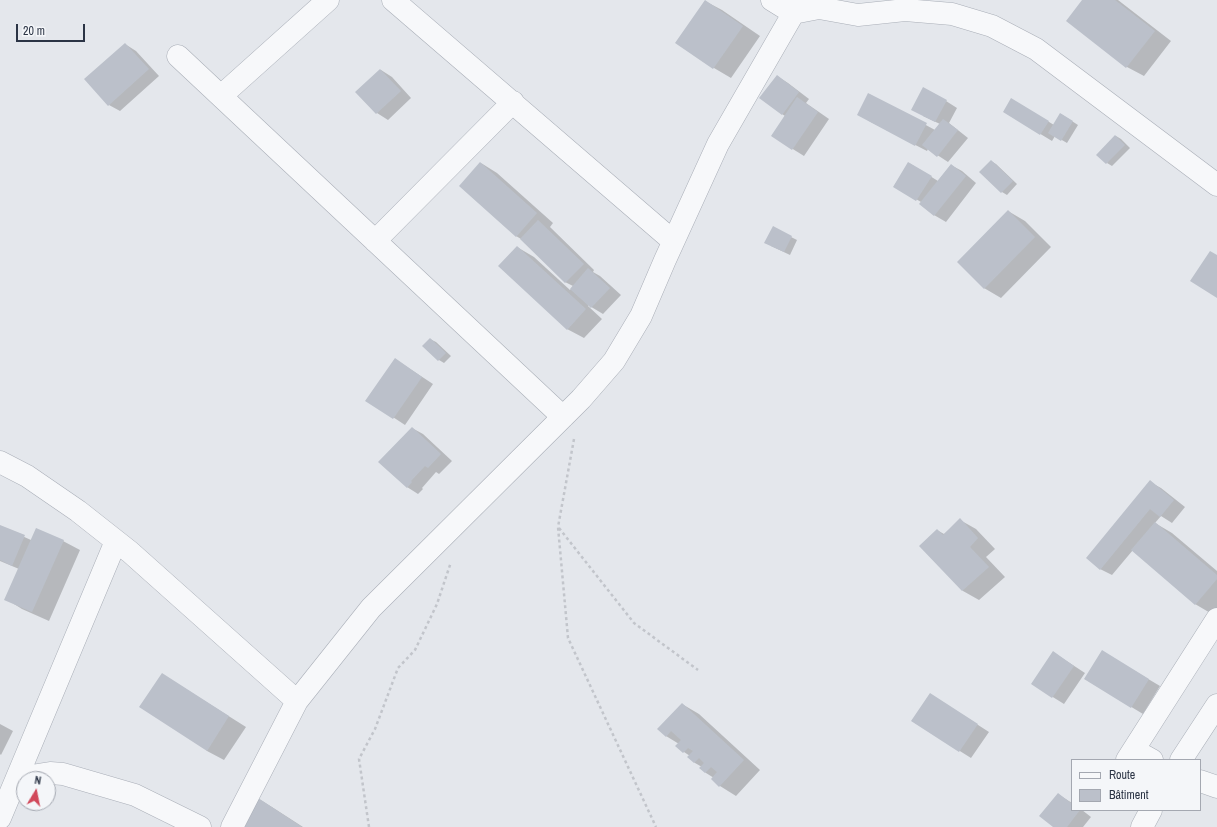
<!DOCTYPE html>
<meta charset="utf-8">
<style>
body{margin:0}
#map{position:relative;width:1217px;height:827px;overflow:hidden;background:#e4e7ec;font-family:"Archivo Narrow",sans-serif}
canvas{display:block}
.legend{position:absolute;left:1071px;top:759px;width:130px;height:52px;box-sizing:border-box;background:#f4f6f9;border:1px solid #a4a8b1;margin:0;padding:5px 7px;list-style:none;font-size:12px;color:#2b3445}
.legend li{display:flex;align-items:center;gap:8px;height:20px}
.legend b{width:20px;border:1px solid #a4a8b1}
.north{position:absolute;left:16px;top:771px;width:40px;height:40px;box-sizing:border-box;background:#f4f6f9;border:1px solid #a4a8b1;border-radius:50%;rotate:10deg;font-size:11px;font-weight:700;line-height:16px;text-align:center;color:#2b3445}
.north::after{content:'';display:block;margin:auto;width:14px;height:18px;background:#d1495b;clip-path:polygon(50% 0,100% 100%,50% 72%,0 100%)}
.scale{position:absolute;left:16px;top:24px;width:69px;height:18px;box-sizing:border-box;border:2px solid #2b3445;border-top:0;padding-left:5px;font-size:12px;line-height:14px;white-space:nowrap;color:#2b3445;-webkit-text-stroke:3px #f4f6f9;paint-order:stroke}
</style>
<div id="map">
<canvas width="1217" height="827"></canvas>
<ul class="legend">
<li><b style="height:5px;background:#f7f8fa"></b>Route</li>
<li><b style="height:11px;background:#bbc0ca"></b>Bâtiment</li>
</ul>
<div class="north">N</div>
<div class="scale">20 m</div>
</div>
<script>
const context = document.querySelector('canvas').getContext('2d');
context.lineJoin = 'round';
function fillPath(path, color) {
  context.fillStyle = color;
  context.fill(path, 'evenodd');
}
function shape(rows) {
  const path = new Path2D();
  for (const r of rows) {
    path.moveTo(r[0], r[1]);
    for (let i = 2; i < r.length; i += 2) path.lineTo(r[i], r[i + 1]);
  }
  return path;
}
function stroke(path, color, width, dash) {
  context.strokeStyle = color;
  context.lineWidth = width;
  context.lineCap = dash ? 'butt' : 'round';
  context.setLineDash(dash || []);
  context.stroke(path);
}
fillPath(shape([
 [1084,0,1118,0,1171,41,1144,76,1127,67,1067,21],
 [705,1,722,10,760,36,731,78,714,68,677,42],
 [125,44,136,51,159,76,120,111,109,105],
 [381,70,392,77,411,98,388,120,377,113],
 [777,76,788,83,809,99,806,103,829,119,804,156,772,136,785,116,782,114],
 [869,94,935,130,940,124,923,116,946,101,957,108,949,123,968,138,948,162,928,149,927,151,869,121],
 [1023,106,1054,125,1061,114,1078,125,1067,143,1055,136,1052,141,1004,112],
 [1116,136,1121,139,1130,148,1112,166,1107,163],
 [991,161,996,164,1017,184,1007,195,1002,192],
 [481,163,497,173,553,223,550,227,594,270,593,272,600,276,621,295,603,314,588,305,588,306,602,319,584,338,567,329,517,247,534,257,570,290,573,286,565,282,521,239,516,236],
 [909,163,938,181,951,165,962,171,976,183,946,222,934,215,921,202,894,186],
 [1008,211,1025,221,1051,247,1001,298,984,288],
 [773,228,797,240,790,255,771,246],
 [430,339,436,342,451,356,444,363,439,360,424,346],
 [395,359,433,384,405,425,367,400],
 [412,428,423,434,452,461,439,474,436,472,422,488,423,489,418,494,407,487],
 [1150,482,1161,488,1185,507,1172,523,1161,516,1155,523,1172,533,1217,571,1217,608,1212,614,1195,604,1133,550,1112,575,1100,569],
 [960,520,976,529,995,549,986,557,1005,577,979,600,963,591,920,546,937,530,944,534],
 [0,526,31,540,63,541,80,550,49,621,22,609,6,599,19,569,0,561],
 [1053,652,1085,673,1064,704,1032,684],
 [1113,658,1160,686,1143,714,1085,679],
 [162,674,246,727,224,760,207,751],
 [930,694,989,732,971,758,912,721],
 [682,704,699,714,760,770,736,796,720,786,714,778,706,773,701,768,702,767,695,763,689,757,690,756,684,752,679,744,666,736],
 [0,724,13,731,1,755,0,754],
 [1058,794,1072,803,1072,810,1082,810,1091,817,1083,827,1055,827],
 [256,797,272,807,303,827,236,827]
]), '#0003');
fillPath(shape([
 [705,0,743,26,713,69,675,43],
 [1082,0,1115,0,1155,31,1126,68,1066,21],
 [125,43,149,69,108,106,84,79],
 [380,69,401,91,376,114,355,92],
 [777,75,799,92,782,115,759,98],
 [923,87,947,100,935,122,911,110],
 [868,93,927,123,915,146,857,115],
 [797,97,818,112,792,150,771,136],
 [1011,98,1049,121,1040,135,1003,112],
 [1060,113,1073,121,1061,141,1048,133],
 [943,119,958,130,937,157,922,145],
 [1115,135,1125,145,1106,164,1096,155],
 [991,160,1013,181,1001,193,979,172],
 [480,162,537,213,516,237,459,186],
 [908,162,932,176,916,201,893,187],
 [951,164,966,176,934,216,919,204],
 [1008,210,1035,237,984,289,957,262],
 [538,220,584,264,565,283,520,239],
 [773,226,792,236,784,252,764,243],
 [517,246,586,309,567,330,498,266],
 [1210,251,1217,255,1217,298,1190,281],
 [588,268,610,288,591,308,570,289],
 [430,338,446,353,438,361,422,346],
 [395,358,422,377,393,419,365,401],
 [412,427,441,454,428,468,425,466,411,481,412,482,407,488,378,462],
 [1150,480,1174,500,1160,517,1150,509,1100,570,1086,558],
 [960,518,978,538,970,547,989,567,962,591,919,546,937,529,943,535],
 [1155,522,1217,575,1217,579,1195,605,1131,550],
 [0,525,25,535,12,566,0,560],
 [36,528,64,540,32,612,4,600],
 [1102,650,1149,679,1131,708,1084,679],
 [1053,651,1074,666,1052,698,1031,684],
 [162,673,229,716,207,751,139,707],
 [930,693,978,724,959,752,911,721],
 [682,703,744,760,719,787,711,779,717,772,711,767,705,773,699,768,704,763,699,758,694,763,687,757,693,751,688,748,683,753,675,746,681,740,671,731,666,737,657,729],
 [1058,793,1072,804,1072,810,1080,810,1067,827,1053,827,1039,816],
 [255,796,302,827,234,827]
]), '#bbc0ca');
const minor = shape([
 [393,0,673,241],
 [772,0,793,13,819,8,858,15,905,10,952,14,992,26,1036,49,1217,185],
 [178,56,563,417],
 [221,96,328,0],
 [375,241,513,102],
 [0,462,27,476,78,511,130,552,297,701],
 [1134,750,1152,760],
 [1127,760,1217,619],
 [27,779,31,776,50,773,63,774,135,795,200,827],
 [1200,781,1217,787],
 [0,818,116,541],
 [232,827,297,701,371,608,581,399,614,361,641,316,665,260,718,144,801,0]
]);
const tertiary = shape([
 [1181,760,1217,705],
 [1142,827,1151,810]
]);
stroke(minor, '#a9aeb7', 23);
stroke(tertiary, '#a9aeb7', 23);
stroke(shape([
 [574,439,558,527,568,638,656,827],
 [559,528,634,623,698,670],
 [369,827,359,759,375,729,398,668,415,650,437,604,451,562]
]), '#c2c5cb', 2.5, [3, 3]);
stroke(minor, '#f7f8fa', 22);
stroke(tertiary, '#f7f8fa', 22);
</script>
